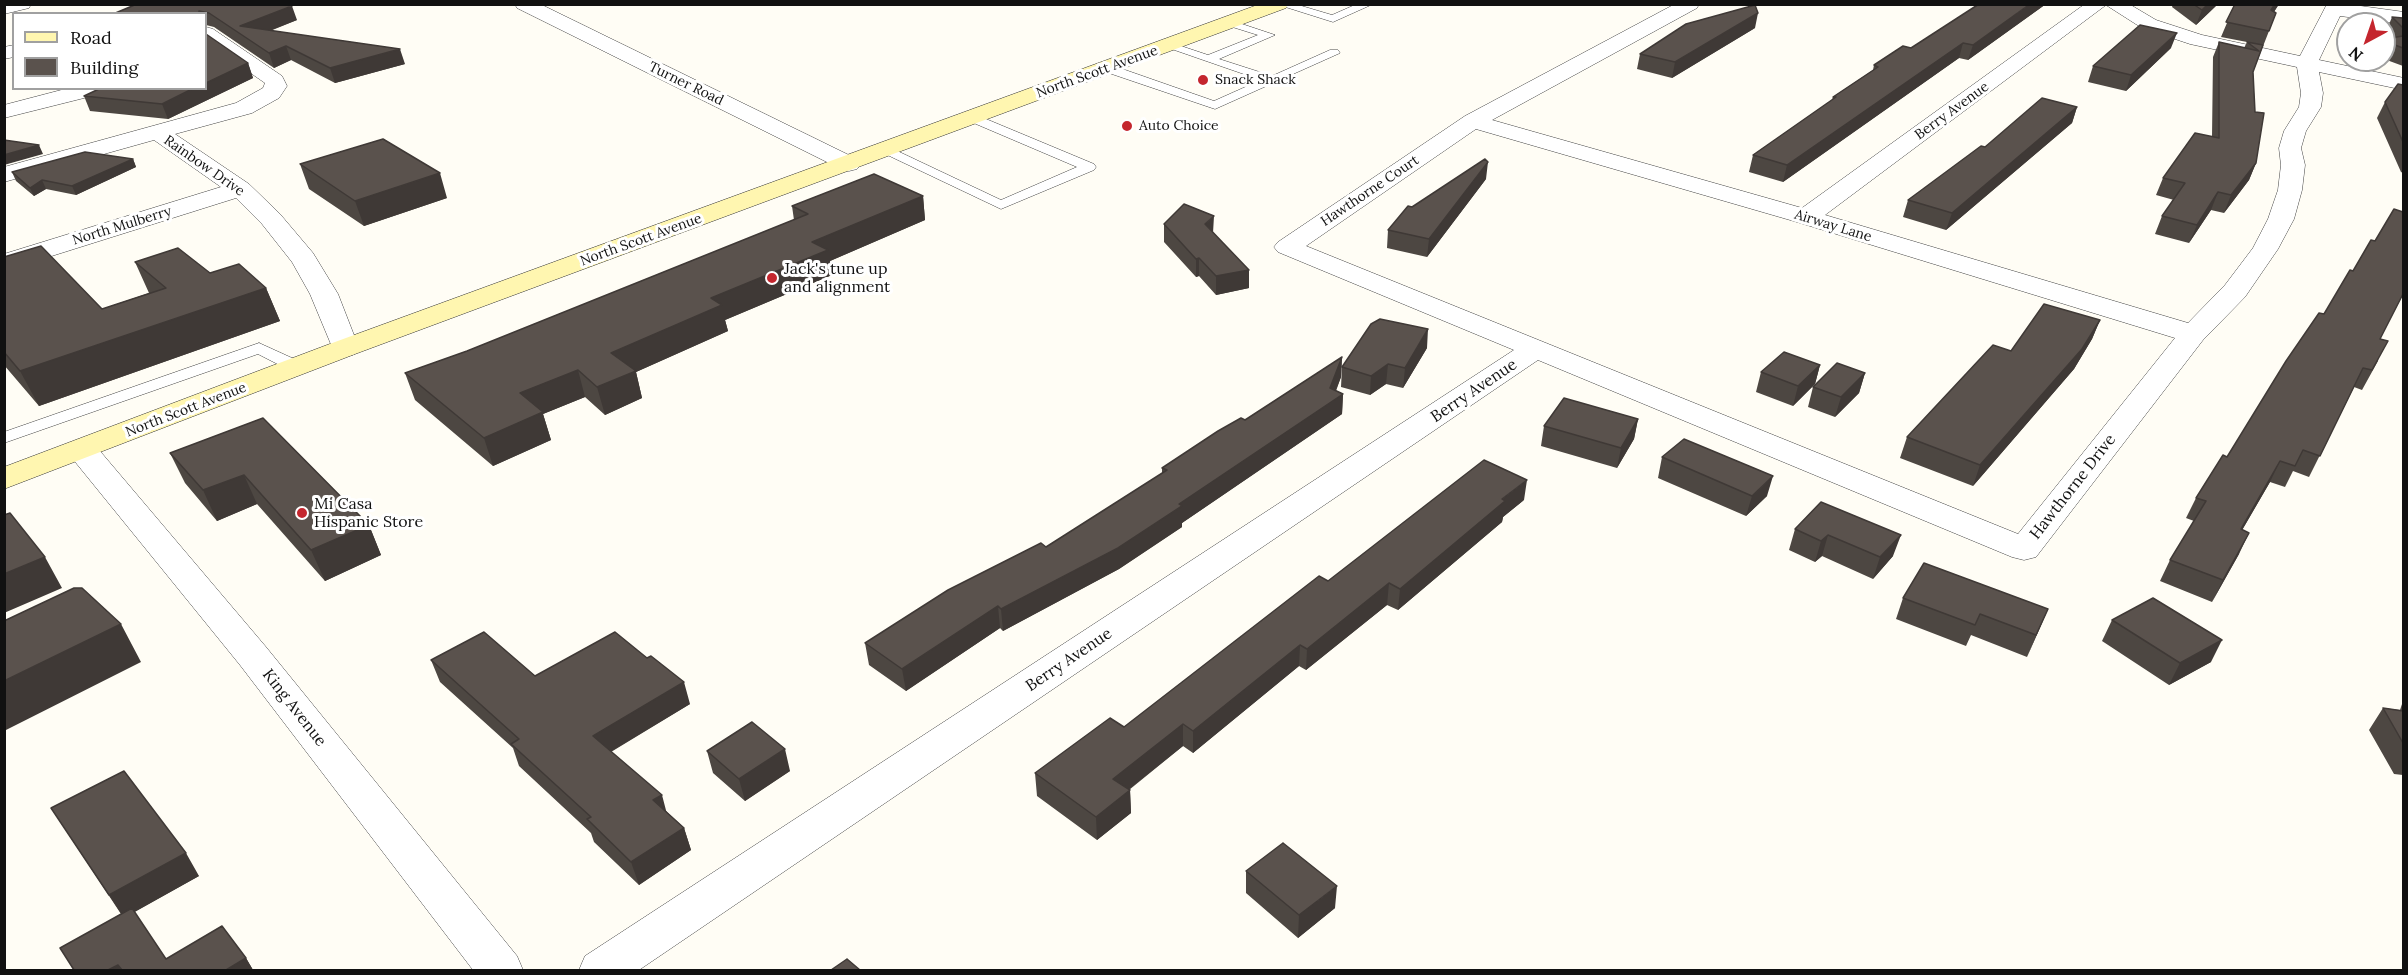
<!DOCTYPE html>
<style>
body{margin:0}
#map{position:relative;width:2408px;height:975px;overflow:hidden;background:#fffdf5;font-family:Lora,serif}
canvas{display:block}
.frame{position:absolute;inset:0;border:6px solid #111;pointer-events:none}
.legend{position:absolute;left:12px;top:12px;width:195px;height:78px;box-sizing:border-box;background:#fff;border:2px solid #a0a0a0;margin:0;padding:8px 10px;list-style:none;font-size:18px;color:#111}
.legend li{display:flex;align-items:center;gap:12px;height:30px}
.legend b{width:30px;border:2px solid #a0a0a0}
.north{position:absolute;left:2336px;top:12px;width:60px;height:60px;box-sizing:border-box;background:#fff;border:2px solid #a0a0a0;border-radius:50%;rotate:220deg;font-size:16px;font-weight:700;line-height:24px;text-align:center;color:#111}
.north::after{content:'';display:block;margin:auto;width:21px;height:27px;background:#c4262e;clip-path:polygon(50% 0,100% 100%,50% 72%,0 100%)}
</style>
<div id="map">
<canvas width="2408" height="975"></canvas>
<div class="frame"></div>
<ul class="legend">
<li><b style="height:8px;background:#fff6b0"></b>Road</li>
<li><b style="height:16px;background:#5a524d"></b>Building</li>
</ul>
<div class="north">N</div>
</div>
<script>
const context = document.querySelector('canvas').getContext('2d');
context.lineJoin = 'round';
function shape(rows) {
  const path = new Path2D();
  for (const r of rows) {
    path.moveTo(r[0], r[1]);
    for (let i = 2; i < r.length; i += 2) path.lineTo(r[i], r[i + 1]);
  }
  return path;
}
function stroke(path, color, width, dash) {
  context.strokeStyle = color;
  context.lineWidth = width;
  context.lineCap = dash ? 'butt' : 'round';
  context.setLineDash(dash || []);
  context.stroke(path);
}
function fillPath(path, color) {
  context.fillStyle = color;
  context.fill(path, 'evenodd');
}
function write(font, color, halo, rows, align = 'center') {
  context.font = font + ' Lora,serif';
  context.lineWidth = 6;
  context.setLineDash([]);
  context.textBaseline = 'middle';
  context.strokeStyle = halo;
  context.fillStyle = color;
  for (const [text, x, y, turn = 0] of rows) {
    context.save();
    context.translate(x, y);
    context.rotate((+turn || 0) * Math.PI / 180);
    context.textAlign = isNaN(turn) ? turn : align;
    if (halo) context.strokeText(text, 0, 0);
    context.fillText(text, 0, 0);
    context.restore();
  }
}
const service = shape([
 [1276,4,1295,4,1332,15,1357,4,1373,4,1333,22,1276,4],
 [1230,20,1275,35,1219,59,1272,76,1330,50,1338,50,1340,53,1215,109,1103,71,1101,68,1103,65,1111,65,1214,101,1261,80,1163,46,1169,42,1208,55,1258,35,1226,25,1226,21,1230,20],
 [974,114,1094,164,1096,167,1094,170,1001,209,879,151,881,148,891,148,1001,200,1077,167,969,121,967,118,969,115,974,114],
 [259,343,303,363,306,367,303,371,291,371,258,354,4,443,4,432,259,343]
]);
const minor = shape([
 [4,4,31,4,29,8,4,14,4,4],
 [515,4,540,4,857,159,861,164,857,169,849,171,841,169,517,8,515,4],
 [1675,4,1699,4,1697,8,1492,120,1802,208,2085,4,2129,4,2156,20,2202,35,2300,56,2327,4,2346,4,2404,12,2404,24,2340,16,2319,60,2404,78,2404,90,2319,72,2323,93,2321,107,2306,131,2301,148,2305,165,2302,190,2294,219,2278,249,2245,297,2203,340,2036,557,2024,560,2012,557,1538,360,639,970,579,970,585,956,1514,350,1278,252,1274,247,1278,242,1465,116,1675,4],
 [2106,5,2142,28,2190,44,2297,67,2301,93,2299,107,2284,131,2279,148,2281,165,2278,190,2268,219,2253,248,2225,285,2188,323,1825,215,2106,5],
 [1476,129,1797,222,2175,338,2018,534,1306,246,1476,129],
 [206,27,213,29,282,76,287,86,279,98,252,113,175,134,249,184,280,214,313,253,338,294,359,348,355,354,345,357,335,354,310,294,292,262,262,224,236,198,4,271,4,254,221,187,154,140,4,182,4,167,236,103,263,88,265,83,206,42,206,27],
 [14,45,14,57,4,59,4,47,14,45],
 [69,88,106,88,104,93,4,118,4,105,69,88],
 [83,441,94,444,266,647,517,956,523,970,473,970,240,665,72,458,67,451,72,444,83,441]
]);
const secondary = shape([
 [1260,4,1288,4,1286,8,355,354,4,489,4,467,335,342,1260,4]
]);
stroke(service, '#444', 1);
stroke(minor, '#444', 1);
stroke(secondary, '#333', 1);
fillPath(service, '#fff');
fillPath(minor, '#fff');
fillPath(secondary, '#fff6b0');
fillPath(shape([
 [137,4,297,20,270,31,405,64,335,83,291,60,274,68,214,27,206,25,206,14,113,14],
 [2046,4,1968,60,1959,58,1783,182,1749,172,1753,155,1832,100,1833,97,1873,70,1874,65,1911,48],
 [2173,4,2218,4,2196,25,2172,7],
 [2235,4,2279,4,2274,12,2276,13,2253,72,2256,163,2249,180,2224,213,2211,210,2189,243,2155,234,2162,216,2174,200,2156,195,2163,178,2212,137,2213,57,2219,42,2244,48,2247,42,2221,37],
 [2392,17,2403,18,2403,66,2384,59,2384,39,2391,38,2386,32],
 [1755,28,1672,78,1637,69,1640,54],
 [2171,48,2126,91,2088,82,2093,66],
 [248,63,253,78,168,119,90,111,84,96],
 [2403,85,2403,173,2401,172,2377,118,2385,102],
 [2077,107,2072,123,1946,230,1903,217,1908,200,1985,147],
 [133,159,136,167,76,195,46,189,34,196,16,181,12,172],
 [300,164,447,198,364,226,309,189],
 [1486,179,1427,257,1387,248,1388,230,1412,207],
 [923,196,925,220,830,261,832,275,725,320,728,331,636,372,642,398,605,415,585,397,543,414,551,440,493,466,415,400,405,373,467,351,794,220,792,206],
 [2403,208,2403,294,2380,339,2378,361,2362,390,2354,387,2309,477,2293,471,2285,487,2270,482,2242,530,2239,554,2212,602,2160,581,2170,560,2194,521,2186,518,2196,498,2227,457,2353,271,2375,241,2402,211],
 [1164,224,1213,233,1249,288,1216,295,1199,276,1196,277,1164,242],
 [4,257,102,309,149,293,135,262,210,273,266,288,280,321,39,406,4,365],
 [2100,320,2092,339,2074,369,1973,486,1900,458,1907,437,2011,351],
 [1427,348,1403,388,1386,384,1370,395,1341,387,1342,367],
 [1342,357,1341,377,1336,391,1343,394,1342,414,1182,523,1182,527,1119,569,1003,631,1000,628,906,691,869,665,865,643,1046,547,1162,474,1162,468,1245,420],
 [1820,365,1815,384,1793,406,1756,392,1761,372],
 [1865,373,1859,393,1835,417,1808,407,1813,387],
 [263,418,369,525,381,555,325,581,257,504,217,521,185,483,170,453],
 [1638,419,1634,439,1617,468,1541,446,1544,426],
 [1662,457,1767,496,1746,516,1658,478],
 [1524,500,1503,517,1502,522,1398,610,1387,605,1306,670,1299,666,1193,753,1183,746,1129,790,1130,790,1131,813,1097,840,1037,796,1035,773,1124,727,1328,581],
 [1821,502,1893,556,1873,579,1822,556,1815,562,1789,550,1795,529],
 [1903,598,2048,609,2027,657,1971,635,1966,646,1896,619],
 [2112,620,2211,662,2169,685,2102,641],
 [431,660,535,676,690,704,611,752,667,812,684,828,691,850,639,885,594,842,591,833,519,766,513,748,440,682],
 [2403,701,2403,775,2394,774,2369,730,2383,708,2400,710],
 [707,751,790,771,745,801,713,773],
 [51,808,199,876,134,912,166,959,246,958,253,970,74,970,121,914],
 [1246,871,1335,908,1298,938,1246,893]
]), '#4d4742');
fillPath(shape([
 [2030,4,2046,4,1968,60,1973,45],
 [2208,4,2218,4,2196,25,2202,10],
 [2275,4,2279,4,2266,24,2271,10],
 [292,6,297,20,248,39,240,26],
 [1758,13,1755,28,1672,78,1675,62],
 [2177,33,2171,48,2126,91,2131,75],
 [1963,43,1959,58,1783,182,1787,165],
 [286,46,291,60,274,68,269,53],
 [400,49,405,64,335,83,330,68],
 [248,63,253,78,168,119,162,104,194,88,206,88,206,83],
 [2077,107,2072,123,1946,230,1952,213],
 [39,145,43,154,4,165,4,155],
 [133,159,136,167,76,195,72,186],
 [1488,162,1486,179,1427,257,1429,239],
 [2256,163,2249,180,2224,213,2231,195],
 [440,173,447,198,364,226,355,201],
 [42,180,46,189,34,196,30,188],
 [2218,192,2211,210,2189,243,2197,225],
 [923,196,925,220,830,261,832,275,725,320,728,331,636,372,642,398,605,415,597,387,611,353,812,242],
 [1214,216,1213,233,1205,224],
 [1199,258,1199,276,1196,277,1196,259],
 [1249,270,1249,288,1216,295,1216,276],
 [266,288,280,321,39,406,20,371],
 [2100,320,2092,339,2074,369,1973,486,1980,465],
 [1428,329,1427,348,1403,388,1405,368],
 [1342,357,1341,377,1331,402,1343,394,1342,414,1182,523,1182,527,1119,569,1003,631,1001,609,1179,504,1330,388],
 [1388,364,1386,384,1370,395,1371,376],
 [1820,365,1815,384,1793,406,1798,386],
 [578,370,585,397,543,414,551,440,493,466,484,438,520,393],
 [1865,373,1859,393,1835,417,1841,397],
 [1638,419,1634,439,1617,468,1621,448],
 [2280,461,2270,482,2230,551,2241,529],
 [244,475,257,504,217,521,203,490],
 [1773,476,1767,496,1746,516,1752,496],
 [1527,480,1524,500,1503,517,1502,522,1398,610,1400,589,1502,499],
 [369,525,381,555,325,581,311,550],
 [2249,533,2239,554,2212,602,2223,580],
 [1828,535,1822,556,1815,562,1821,541],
 [1901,535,1893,556,1873,579,1880,557],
 [45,557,62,588,4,613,4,574],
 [1389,583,1387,605,1306,670,1307,649],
 [998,606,1000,628,906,691,902,669],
 [2048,609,2039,630,2027,657,2036,635],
 [121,624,141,662,4,731,4,681],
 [2222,640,2211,662,2169,685,2180,663],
 [1300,645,1299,666,1193,753,1193,731],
 [684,682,690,704,600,758,593,736],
 [1183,724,1183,746,1114,801,1113,779],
 [785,749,790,771,745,801,739,779],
 [1130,790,1131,813,1097,840,1096,817],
 [662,795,668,818,653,800],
 [684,828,691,850,639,885,631,862],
 [186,853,199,876,124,918,109,895],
 [1337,886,1335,908,1298,938,1299,915],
 [246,958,253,970,226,970],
 [118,965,122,970,108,970]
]), '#3f3936');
const building = shape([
 [137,4,280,4,292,6,240,26,400,49,330,68,286,46,269,53,209,13,199,11,199,14,113,14,137,4],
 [1979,4,2030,4,1973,45,1963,43,1787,165,1753,155,1836,97,1833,97,1878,67,1874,65,1903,46,1911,48,1979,4],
 [2193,4,2208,4,2202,10,2193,4],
 [2235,4,2275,4,2271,10,2276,13,2269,31,2226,22,2235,4],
 [1755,5,1758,13,1675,62,1640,54,1686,24,1755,5],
 [2392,17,2403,18,2403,28,2392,17],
 [2140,25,2177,33,2131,75,2093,66,2140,25],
 [206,34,248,63,206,83,206,34],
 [2403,36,2403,48,2384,41,2384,39,2403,36],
 [2219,42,2259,51,2247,42,2263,45,2253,72,2255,112,2264,113,2256,163,2231,195,2218,192,2197,225,2162,216,2185,183,2163,178,2195,133,2219,138,2219,42],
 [2398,84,2403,85,2403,142,2385,102,2398,84],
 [101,88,194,88,162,104,84,96,101,88],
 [2042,98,2077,107,1952,213,1908,200,1981,146,1985,147,2042,98],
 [383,139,440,173,355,201,300,164,383,139],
 [4,140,39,145,4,155,4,140],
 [85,152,133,159,72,186,42,180,30,188,12,172,85,152],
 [1485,159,1488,162,1429,239,1388,230,1408,206,1412,207,1485,159],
 [874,174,923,196,812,242,828,250,711,298,722,305,611,353,636,371,597,387,578,370,520,393,543,412,484,438,405,373,467,351,808,214,792,206,874,174],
 [1184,204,1214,216,1205,224,1249,270,1216,276,1199,258,1196,259,1164,224,1184,204],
 [2394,209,2403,212,2403,294,2380,339,2388,341,2372,370,2363,368,2320,456,2303,450,2295,466,2280,461,2241,529,2249,533,2223,580,2170,560,2206,501,2196,498,2223,455,2227,457,2286,361,2319,313,2324,314,2350,270,2353,271,2371,240,2375,241,2394,209],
 [41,246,102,309,166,288,135,262,178,248,210,273,239,264,266,288,20,371,4,352,4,257,41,246],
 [2044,304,2100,320,2082,349,1980,465,1907,437,1993,345,2011,351,2044,304],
 [1380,319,1428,329,1405,368,1388,364,1371,376,1342,367,1371,324,1380,319],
 [1784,352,1820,365,1798,386,1761,372,1784,352],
 [1342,357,1330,388,1343,394,1179,504,1182,506,1118,548,1001,609,998,606,902,669,865,643,948,590,1041,543,1046,547,1167,470,1162,468,1218,431,1241,418,1245,420,1342,357],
 [1837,363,1865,373,1841,397,1813,387,1837,363],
 [1564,398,1638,419,1621,448,1544,426,1564,398],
 [263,418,369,525,311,550,244,475,203,490,170,453,263,418],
 [1684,439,1773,476,1752,496,1662,457,1684,439],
 [1484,460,1527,480,1502,499,1505,501,1400,589,1389,583,1307,649,1300,645,1193,731,1183,724,1113,779,1130,790,1096,817,1035,773,1110,718,1124,727,1319,576,1328,581,1484,460],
 [1821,502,1901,535,1880,557,1828,535,1821,541,1795,529,1821,502],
 [10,513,45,557,4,574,4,515,10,513],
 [1924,563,2048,609,2036,635,1980,614,1975,625,1903,598,1924,563],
 [74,588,82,588,121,624,4,681,4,621,74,588],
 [2153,598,2222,640,2180,663,2112,620,2153,598],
 [484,632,535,676,615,632,647,658,651,656,684,682,593,736,662,795,653,800,684,828,631,862,587,819,591,817,511,744,519,739,431,660,484,632],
 [2383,708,2403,711,2403,743,2383,708],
 [752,722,785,749,739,779,707,751,752,722],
 [124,771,186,853,109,895,51,808,124,771],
 [1283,843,1337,886,1299,915,1246,871,1283,843],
 [132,908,166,959,222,926,246,958,226,970,122,970,118,965,108,970,74,970,60,948,132,908],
 [847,959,860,970,831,970,847,959]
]);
fillPath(building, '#5a524d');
stroke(building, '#3f3936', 1.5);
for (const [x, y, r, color] of [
 [1203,80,6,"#c4262e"],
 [1127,126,6,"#c4262e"],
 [772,278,6,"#c4262e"],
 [302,513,6,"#c4262e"]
]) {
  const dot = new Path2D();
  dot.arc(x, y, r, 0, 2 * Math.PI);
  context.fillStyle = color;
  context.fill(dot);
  stroke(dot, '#fff', 2);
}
write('14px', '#111', '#fff', [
 ["North Scott Avenue",1097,72,-20],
 ["Turner Road",686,84,26],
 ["Berry Avenue",1952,111,-36],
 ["Rainbow Drive",204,166,35],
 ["Hawthorne Court",1370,191,-34],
 ["North Mulberry",122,226,-17],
 ["Airway Lane",1833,226,17],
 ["North Scott Avenue",641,240,-20],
 ["North Scott Avenue",186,410,-21]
]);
write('14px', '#111', '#fff', [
 ["Snack Shack",1215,80],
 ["Auto Choice",1139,126]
], 'left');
write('16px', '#111', '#fff', [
 ["Jack's tune up",784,269],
 ["and alignment",784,287],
 ["Mi Casa",314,504],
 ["Hispanic Store",314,522]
], 'left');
write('16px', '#111', '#fff', [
 ["Berry Avenue",1474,391,-34],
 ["Hawthorne Drive",2073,487,-52],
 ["Berry Avenue",1069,660,-34],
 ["King Avenue",294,708,52]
]);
</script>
